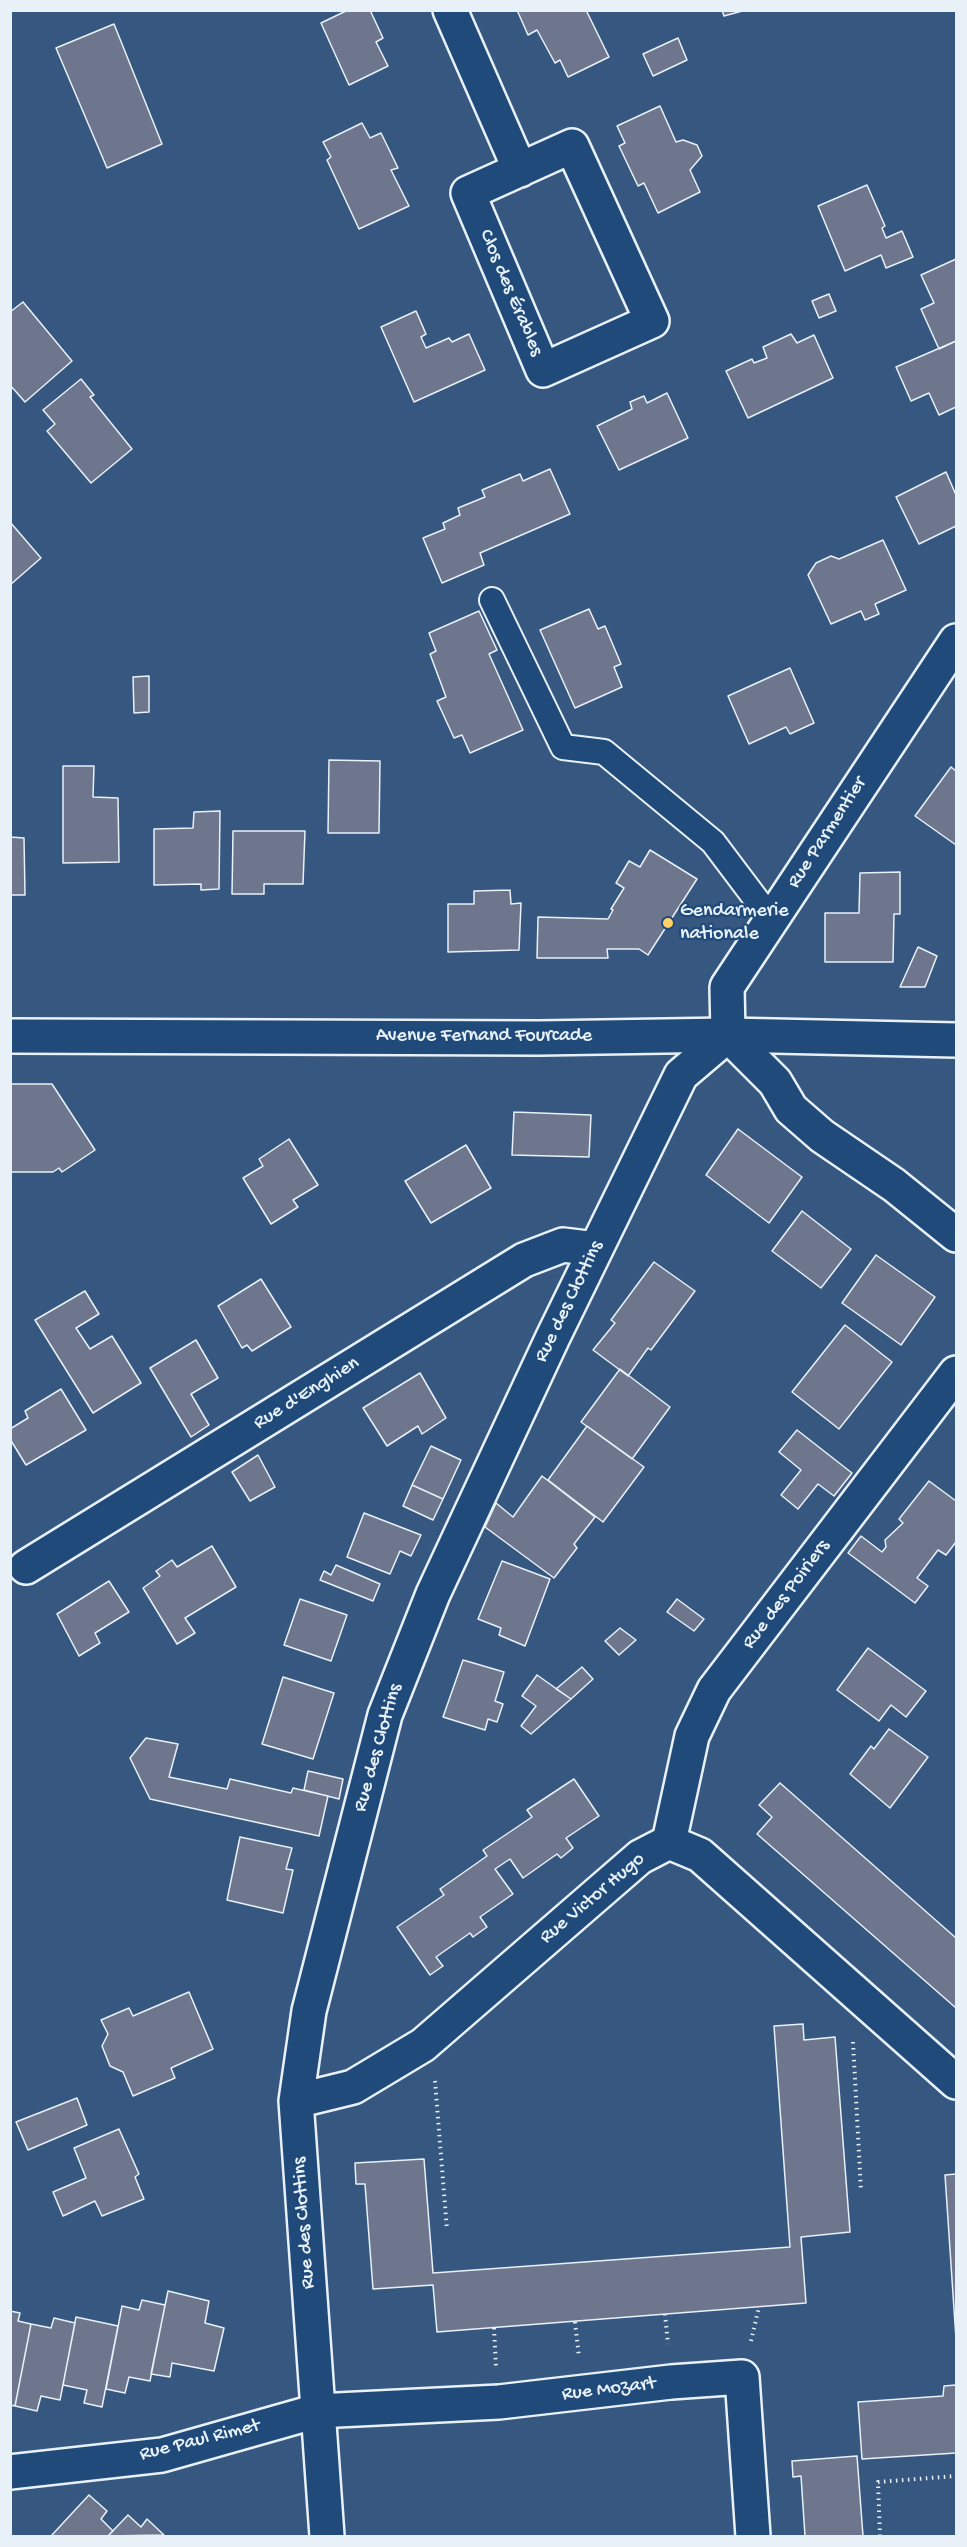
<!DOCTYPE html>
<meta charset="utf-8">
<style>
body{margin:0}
#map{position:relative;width:967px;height:2547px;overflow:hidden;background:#365780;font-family:"Gochi Hand",sans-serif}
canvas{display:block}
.frame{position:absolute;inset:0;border:12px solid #e8f1f8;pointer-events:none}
</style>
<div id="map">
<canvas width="967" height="2547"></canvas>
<div class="frame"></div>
</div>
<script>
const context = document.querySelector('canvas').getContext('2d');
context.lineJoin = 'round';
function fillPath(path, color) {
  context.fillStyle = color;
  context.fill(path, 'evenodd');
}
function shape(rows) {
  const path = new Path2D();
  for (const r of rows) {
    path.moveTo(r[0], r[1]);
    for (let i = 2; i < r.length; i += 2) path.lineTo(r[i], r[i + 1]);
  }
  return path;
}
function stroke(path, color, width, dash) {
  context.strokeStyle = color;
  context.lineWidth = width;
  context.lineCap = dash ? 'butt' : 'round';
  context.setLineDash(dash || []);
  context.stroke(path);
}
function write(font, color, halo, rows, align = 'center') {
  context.font = font + ' "Gochi Hand",sans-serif';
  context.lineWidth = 4.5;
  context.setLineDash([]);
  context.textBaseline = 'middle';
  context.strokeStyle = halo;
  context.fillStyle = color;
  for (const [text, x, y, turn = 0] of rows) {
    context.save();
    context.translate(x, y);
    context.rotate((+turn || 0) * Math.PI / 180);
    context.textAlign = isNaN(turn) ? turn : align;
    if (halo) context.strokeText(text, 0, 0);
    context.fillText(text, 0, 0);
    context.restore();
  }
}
const building = shape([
 [348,10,370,10,383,38,376,42,388,66,349,85,321,23,348,10],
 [517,10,586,10,609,57,568,77,560,60,555,63,537,30,528,35,517,10],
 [722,10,746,10,724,16,722,10],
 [114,24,162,144,107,168,56,48,114,24],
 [678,38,687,60,653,76,643,54,678,38],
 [660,106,676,142,683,140,697,145,702,156,690,170,700,192,658,213,644,183,638,186,619,146,625,143,617,126,660,106],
 [362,123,370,138,381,133,398,168,391,170,409,206,359,229,327,160,331,157,323,142,362,123],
 [867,185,885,226,882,228,886,238,902,231,913,257,886,268,881,255,845,271,818,206,867,185],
 [956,259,956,341,939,349,921,309,934,303,921,275,956,259],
 [829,294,836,311,819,318,812,301,829,294],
 [23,302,72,361,25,402,10,385,10,312,23,302],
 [416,311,426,334,421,337,426,348,449,338,452,342,469,334,485,370,414,402,381,327,416,311],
 [791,334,797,343,814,335,833,378,748,418,726,371,752,359,754,363,767,358,763,347,791,334],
 [956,341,956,407,939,415,929,393,911,401,896,367,956,341],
 [81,379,94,395,90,397,132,449,91,483,47,431,55,424,43,410,81,379],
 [667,393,688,438,619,470,597,426,632,409,630,402,644,396,647,403,667,393],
 [550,469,570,514,480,553,484,565,442,583,423,538,445,529,443,523,460,515,458,508,485,497,482,490,520,474,523,481,550,469],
 [946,472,956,495,956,526,919,544,896,497,946,472],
 [10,522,41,558,10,585,10,522],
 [883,540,906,590,875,604,879,614,865,620,861,611,831,624,808,575,816,563,831,556,839,559,883,540],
 [589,609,598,629,605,626,621,664,614,667,622,687,575,708,540,630,589,609],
 [479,611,497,650,489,654,523,730,470,753,462,735,454,738,437,701,446,697,430,654,436,651,429,633,479,611],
 [790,668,814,723,790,734,786,727,749,744,728,696,790,668],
 [149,676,149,712,134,713,133,677,149,676],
 [329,760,380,761,379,833,328,833,329,760],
 [63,766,94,766,93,797,118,798,119,862,63,863,63,766],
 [951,767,956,771,956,845,915,816,951,767],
 [220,811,219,889,201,890,201,884,154,885,154,829,193,828,194,812,220,811],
 [233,831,305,831,303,884,264,884,264,894,232,894,233,831],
 [10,837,24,838,25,895,10,895,10,837],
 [650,850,697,879,648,955,639,949,607,949,608,958,537,958,538,917,608,919,613,910,611,909,624,888,616,883,629,861,640,867,650,850],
 [900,872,900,914,894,914,893,962,825,962,825,913,859,913,860,873,900,872],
 [510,890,511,904,521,903,519,950,448,952,448,904,474,904,474,891,510,890],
 [918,947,937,956,925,987,900,987,918,947],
 [10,1084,52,1084,95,1150,62,1172,59,1168,53,1172,10,1172,10,1084],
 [514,1112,591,1115,589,1157,512,1155,514,1112],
 [738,1129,802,1177,769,1223,706,1175,738,1129],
 [289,1139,318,1185,293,1200,298,1207,271,1224,243,1178,263,1166,259,1159,289,1139],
 [466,1145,491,1188,431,1223,405,1181,466,1145],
 [802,1211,851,1249,821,1288,772,1251,802,1211],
 [876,1255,935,1297,901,1345,842,1303,876,1255],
 [654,1262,695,1291,651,1350,648,1348,628,1376,593,1350,615,1323,611,1320,654,1262],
 [261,1279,291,1327,252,1351,247,1345,242,1348,218,1306,261,1279],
 [85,1291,99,1314,76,1328,90,1349,112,1336,141,1383,93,1413,35,1320,85,1291],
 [845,1325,892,1362,839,1429,792,1392,845,1325],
 [196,1340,218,1378,191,1394,209,1425,191,1437,150,1368,196,1340],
 [620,1369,670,1407,632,1459,581,1422,620,1369],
 [420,1373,446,1418,422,1434,418,1426,387,1446,363,1408,420,1373],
 [61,1389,86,1430,26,1465,10,1439,10,1429,28,1418,25,1411,61,1389],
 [587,1426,644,1467,603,1522,548,1480,587,1426],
 [797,1430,852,1473,834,1496,818,1484,798,1509,781,1495,801,1470,779,1452,797,1430],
 [431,1446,461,1460,443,1499,412,1485,431,1446],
 [258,1455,275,1487,250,1501,232,1472,258,1455],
 [542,1476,595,1517,574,1544,577,1548,554,1578,485,1527,496,1503,513,1517,542,1476],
 [929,1481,956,1501,956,1542,946,1555,938,1550,917,1578,928,1586,915,1603,848,1553,861,1536,882,1552,886,1547,885,1540,903,1523,899,1519,929,1481],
 [412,1485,443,1499,433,1520,403,1506,412,1485],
 [364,1513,421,1535,411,1556,400,1551,390,1574,347,1557,364,1513],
 [212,1546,236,1587,185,1618,195,1633,177,1644,143,1588,160,1576,156,1571,172,1560,177,1567,212,1546],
 [502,1561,550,1579,525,1646,499,1635,501,1628,478,1619,502,1561],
 [336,1565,380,1584,373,1601,320,1580,324,1571,331,1575,336,1565],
 [109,1581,129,1612,95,1633,100,1643,79,1656,57,1614,109,1581],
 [300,1599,347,1615,331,1661,284,1645,300,1599],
 [677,1599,704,1619,694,1631,667,1612,677,1599],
 [620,1628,636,1640,619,1655,605,1641,620,1628],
 [868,1648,926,1691,906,1717,891,1705,879,1721,837,1690,868,1648],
 [463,1660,504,1672,495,1701,503,1704,497,1722,488,1719,485,1730,443,1717,463,1660],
 [582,1667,593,1679,571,1699,556,1689,582,1667],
 [537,1675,571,1699,531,1734,521,1726,536,1706,522,1696,537,1675],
 [283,1677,334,1693,313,1759,262,1744,283,1677],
 [889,1729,928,1757,890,1808,850,1774,871,1746,874,1749,889,1729],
 [146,1738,178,1744,169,1777,227,1789,230,1779,291,1793,293,1788,328,1796,319,1836,150,1799,130,1758,146,1738],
 [308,1771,343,1779,339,1799,304,1790,308,1771],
 [574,1779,599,1816,566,1838,573,1848,561,1858,557,1854,523,1878,510,1859,495,1869,513,1894,480,1917,487,1927,473,1937,470,1933,436,1957,443,1966,430,1975,397,1927,444,1895,440,1889,487,1856,483,1850,532,1817,527,1810,574,1779],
 [780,1783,956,1938,956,2008,757,1834,772,1817,759,1805,780,1783],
 [240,1837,292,1848,286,1869,293,1870,283,1913,227,1900,240,1837],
 [189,1992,213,2049,171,2068,175,2078,133,2096,123,2072,110,2066,102,2046,108,2034,101,2020,129,2008,133,2016,189,1992],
 [803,2024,804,2040,835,2037,850,2232,801,2237,806,2303,437,2332,433,2285,373,2289,365,2184,356,2184,355,2163,424,2159,433,2273,790,2247,774,2026,803,2024],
 [77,2098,87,2125,28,2150,16,2122,77,2098],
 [119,2129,139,2174,135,2177,144,2199,102,2216,95,2201,63,2216,53,2192,86,2178,74,2148,119,2129],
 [956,2174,956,2339,945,2175,956,2174],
 [168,2291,209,2301,205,2323,224,2328,214,2371,172,2363,170,2377,151,2374,168,2291],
 [142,2300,165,2305,150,2381,129,2377,125,2393,106,2389,122,2306,139,2310,142,2300],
 [10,2311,20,2313,18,2321,31,2324,15,2406,10,2405,10,2311],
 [76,2317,118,2326,102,2407,84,2403,87,2390,63,2385,76,2317],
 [54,2318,75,2323,60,2400,41,2396,37,2411,15,2406,31,2324,51,2328,54,2318],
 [956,2385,956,2453,862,2459,858,2402,943,2396,944,2386,956,2385],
 [857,2456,863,2536,805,2536,801,2476,793,2477,792,2461,857,2456],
 [89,2495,107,2511,101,2519,113,2531,108,2536,51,2536,89,2495],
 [128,2515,141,2527,147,2519,164,2535,108,2536,128,2515]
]);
fillPath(building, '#6d768d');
stroke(building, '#e8f1f8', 1.5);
const service = shape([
 [492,600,563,747,604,752,713,842,771,919]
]);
const minor = shape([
 [450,10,520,170],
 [572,146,652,321,543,370,468,193,572,146],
 [728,1035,727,987,956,641],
 [728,1035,775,1082,791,1109,822,1136,894,1185,956,1235],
 [26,1567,524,1260,563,1245,596,1249],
 [669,1842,692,1736,714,1690,956,1373],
 [669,1842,700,1855,956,2082],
 [296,2101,353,2087,423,2045,640,1857,669,1842],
 [10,2472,162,2455,317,2411,499,2402,671,2382,742,2377,753,2536],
 [327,2536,296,2101,309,2011,385,1715,433,1594,553,1337,681,1075,728,1035]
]);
const tertiary = shape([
 [10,1036,539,1038,728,1035,956,1040]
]);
stroke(service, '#e8f1f8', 28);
stroke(minor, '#e8f1f8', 38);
stroke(tertiary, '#e8f1f8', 38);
stroke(shape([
 [853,2042,861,2191],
 [435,2081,447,2230],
 [665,2314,668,2344],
 [575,2322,579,2357],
 [494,2328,496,2366],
 [751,2341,759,2307],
 [880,2536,878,2482,956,2476]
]), '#e8f1f8', 4, [1.5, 4.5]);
stroke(service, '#1f4a7a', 24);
stroke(minor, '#1f4a7a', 33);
stroke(tertiary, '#1f4a7a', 33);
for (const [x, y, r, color] of [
 [668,923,6,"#ffd166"]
]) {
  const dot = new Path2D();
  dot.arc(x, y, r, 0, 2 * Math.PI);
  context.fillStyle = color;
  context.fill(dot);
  stroke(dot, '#1f4a7a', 2);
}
write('20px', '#e8f1f8', '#1f4a7a', [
 ["Clos des Érables",510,293,67],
 ["Rue Parmentier",828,833,-57],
 ["Avenue Fernand Fourcade",484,1037],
 ["Rue des Clottins",570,1302,-64],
 ["Rue d'Enghien",307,1394,-32],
 ["Rue des Poiriers",787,1595,-53],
 ["Rue des Clottins",379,1748,-74],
 ["Rue Victor Hugo",593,1899,-40],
 ["Rue des Clottins",305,2223,-94],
 ["Rue Mozart",609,2390,-7],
 ["Rue Paul Rimet",200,2441,-14]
]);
write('20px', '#e8f1f8', '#1f4a7a', [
 ["Gendarmerie",680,912],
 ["nationale",680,935]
], 'left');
</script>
